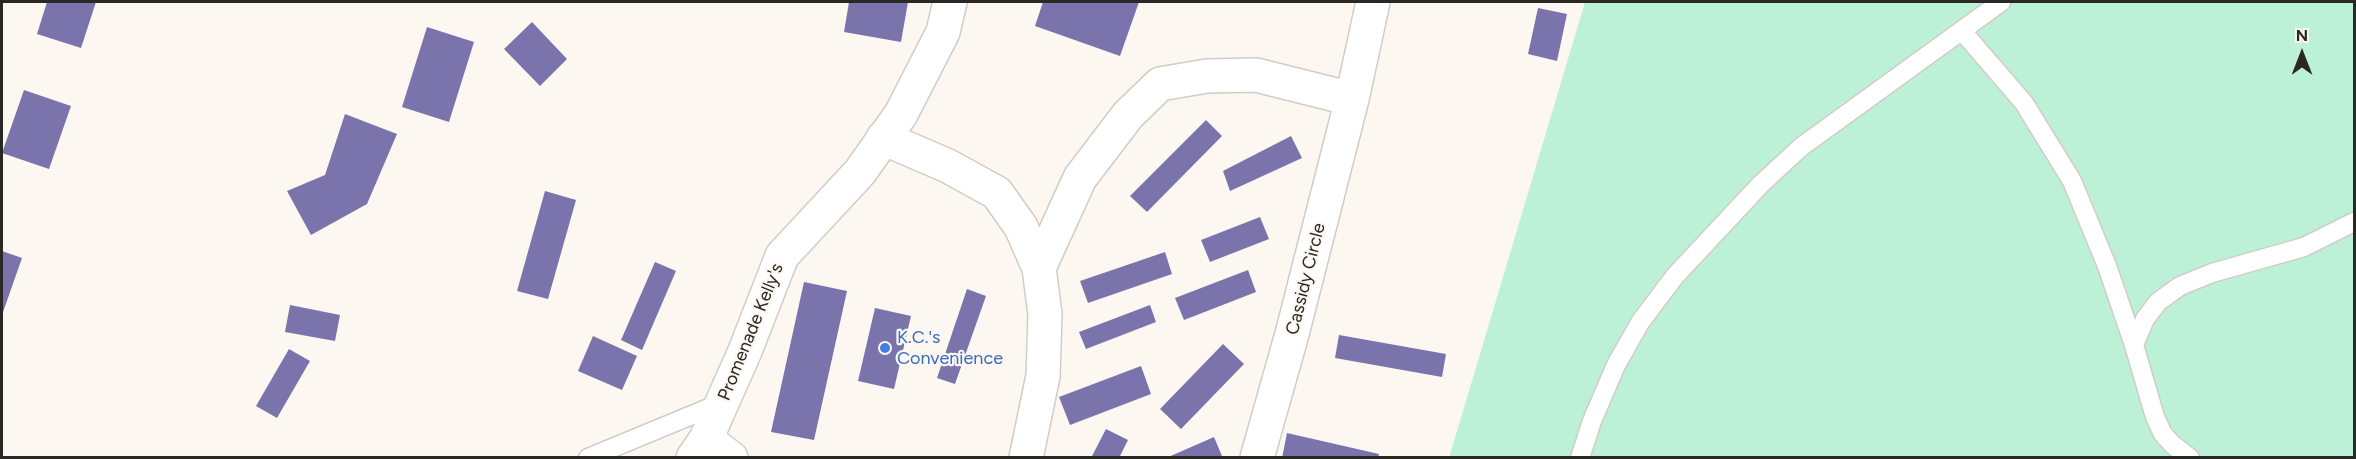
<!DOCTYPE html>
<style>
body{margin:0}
#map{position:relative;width:2356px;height:459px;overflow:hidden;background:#fcf7f0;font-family:Figtree,sans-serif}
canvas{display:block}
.frame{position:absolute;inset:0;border:3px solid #2a2825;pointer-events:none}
.north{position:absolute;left:2272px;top:24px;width:60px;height:60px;-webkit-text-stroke:4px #fcf7f0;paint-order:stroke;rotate:0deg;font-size:16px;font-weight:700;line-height:24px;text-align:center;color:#2a2825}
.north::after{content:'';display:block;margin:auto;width:21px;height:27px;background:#2a2825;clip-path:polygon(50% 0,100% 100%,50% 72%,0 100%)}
</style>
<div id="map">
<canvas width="2356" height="459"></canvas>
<div class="frame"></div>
<div class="north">N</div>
</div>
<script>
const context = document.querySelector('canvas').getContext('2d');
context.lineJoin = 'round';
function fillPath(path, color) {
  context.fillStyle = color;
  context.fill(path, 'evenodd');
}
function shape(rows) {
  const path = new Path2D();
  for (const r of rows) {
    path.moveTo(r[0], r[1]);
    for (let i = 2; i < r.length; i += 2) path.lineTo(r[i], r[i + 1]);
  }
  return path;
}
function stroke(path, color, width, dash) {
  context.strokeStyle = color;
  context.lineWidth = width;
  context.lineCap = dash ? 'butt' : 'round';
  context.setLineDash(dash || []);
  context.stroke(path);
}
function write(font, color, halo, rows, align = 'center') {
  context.font = font + ' Figtree,sans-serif';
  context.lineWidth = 4.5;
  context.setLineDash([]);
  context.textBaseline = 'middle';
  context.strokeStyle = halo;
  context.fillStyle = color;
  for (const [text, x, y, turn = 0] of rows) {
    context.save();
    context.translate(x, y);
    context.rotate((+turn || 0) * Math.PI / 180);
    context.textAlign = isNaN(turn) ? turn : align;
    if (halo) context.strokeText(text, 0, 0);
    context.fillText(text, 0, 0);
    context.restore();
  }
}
fillPath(shape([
 [1585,2,2354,2,2354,457,1449,458]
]), '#bcf1d7');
fillPath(shape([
 [47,2,96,2,81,48,37,34],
 [849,2,908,2,901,42,844,32],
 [1043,2,1139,2,1120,56,1035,26],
 [1538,8,1567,14,1557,61,1528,54],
 [532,22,567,59,540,86,504,49],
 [427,27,474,42,449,122,402,107],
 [24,90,71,106,49,169,2,153],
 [345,114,397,134,367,204,311,235,287,191,325,175],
 [1206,120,1222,136,1147,212,1130,196],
 [1291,136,1302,158,1230,191,1223,171],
 [545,191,576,200,548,299,517,291],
 [1260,217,1269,239,1210,262,1201,240],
 [2,251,22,258,2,315],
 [1165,252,1172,274,1088,303,1080,281],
 [655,262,676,271,642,350,621,340],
 [1248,270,1256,292,1184,320,1175,298],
 [804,282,847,291,814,440,771,432],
 [967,289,986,296,955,384,937,378],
 [290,305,340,315,335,341,285,332],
 [1150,305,1156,322,1086,349,1079,332],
 [875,308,911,316,894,389,858,381],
 [1339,335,1446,354,1442,377,1335,358],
 [593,336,637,356,622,390,578,371],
 [1223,344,1244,364,1181,429,1160,409],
 [289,349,310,361,277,418,256,406],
 [1141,366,1151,394,1070,425,1059,397],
 [1106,429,1128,440,1119,458,1091,458],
 [1287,433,1379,454,1378,458,1282,458],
 [1214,437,1222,456,1166,458]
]), '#7b74ac');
const service = shape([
 [1962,31,2024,103,2072,181,2107,266,2134,345,2155,417,2163,434,2173,445,2190,458],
 [2134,345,2145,319,2158,302,2180,286,2212,273,2304,247,2354,222],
 [588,458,721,403],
 [1580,458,1592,421,1616,365,1641,321,1675,276,1761,184,1801,147,2001,2]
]);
const minor = shape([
 [1352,99,1373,2],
 [883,138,948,166,997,193,1021,227,1039,268],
 [706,439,731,458],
 [693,458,706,439,745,351,782,256,860,172,901,114,943,32,950,2],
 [1026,458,1043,376,1045,314,1039,268,1080,178,1128,115,1160,84,1207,76,1256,75,1352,99,1292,334,1257,458]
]);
stroke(service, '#d1cdc6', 21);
stroke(minor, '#d1cdc6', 36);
stroke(service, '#fff', 18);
stroke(minor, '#fff', 33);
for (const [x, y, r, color] of [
 [885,348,6,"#3f7fe0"]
]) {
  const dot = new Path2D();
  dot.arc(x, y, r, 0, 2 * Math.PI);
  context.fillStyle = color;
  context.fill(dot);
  stroke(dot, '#fcf7f0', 2);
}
write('18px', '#2a2825', '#fcf7f0', [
 ["Cassidy Circle",1306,279,-76],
 ["Promenade Kelly's",751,332,-68]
]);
write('18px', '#366cbe', '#fcf7f0', [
 ["K.C.'s",897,338],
 ["Convenience",897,359]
], 'left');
</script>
